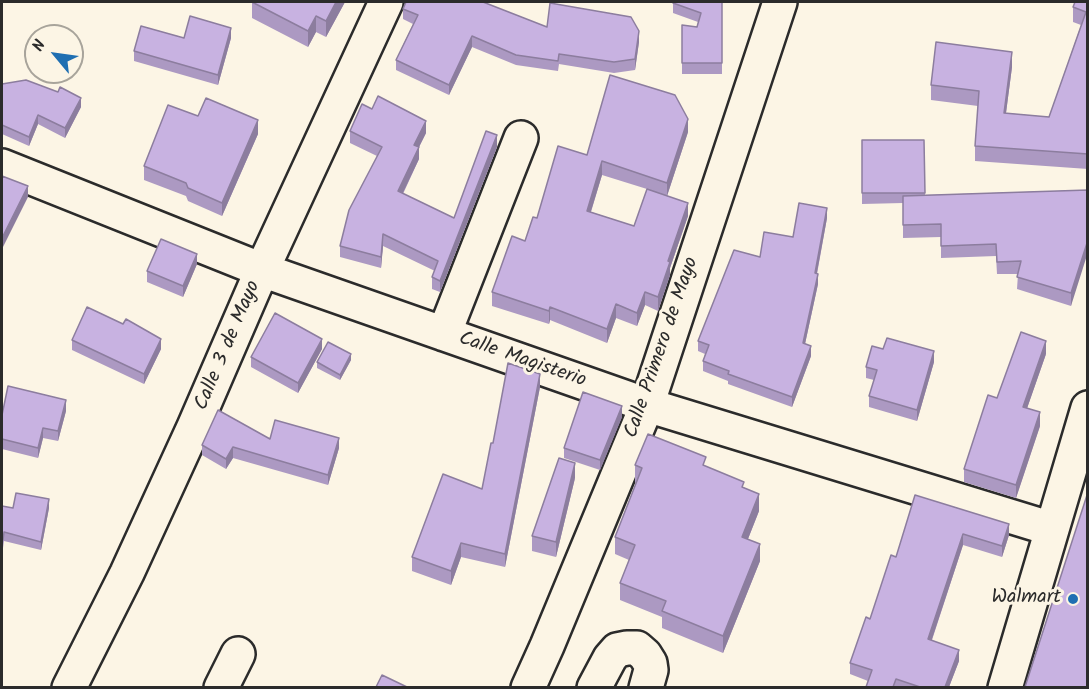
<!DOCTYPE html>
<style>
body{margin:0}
#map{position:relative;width:1089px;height:689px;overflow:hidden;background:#fcf5e5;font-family:Kalam,sans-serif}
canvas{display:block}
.frame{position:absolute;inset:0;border:3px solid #2b2b2b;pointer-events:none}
.north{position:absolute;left:24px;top:24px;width:60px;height:60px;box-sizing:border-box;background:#fcf5e5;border:2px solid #a8a49b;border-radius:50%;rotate:299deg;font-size:16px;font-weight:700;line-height:24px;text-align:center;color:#2b2b2b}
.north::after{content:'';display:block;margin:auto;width:21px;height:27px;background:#1f6fb2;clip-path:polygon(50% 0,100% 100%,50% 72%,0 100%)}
</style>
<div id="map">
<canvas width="1089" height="689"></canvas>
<div class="frame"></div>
<div class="north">N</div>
</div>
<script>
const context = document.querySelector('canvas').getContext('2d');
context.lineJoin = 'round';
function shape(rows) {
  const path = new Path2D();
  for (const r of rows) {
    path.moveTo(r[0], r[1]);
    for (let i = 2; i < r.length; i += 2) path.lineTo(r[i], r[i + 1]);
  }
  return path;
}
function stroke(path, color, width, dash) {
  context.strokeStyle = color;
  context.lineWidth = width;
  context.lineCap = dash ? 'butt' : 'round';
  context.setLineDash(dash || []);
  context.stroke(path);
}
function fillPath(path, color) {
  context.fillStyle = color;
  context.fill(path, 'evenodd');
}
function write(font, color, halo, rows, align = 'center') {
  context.font = font + ' Kalam,sans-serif';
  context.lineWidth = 6;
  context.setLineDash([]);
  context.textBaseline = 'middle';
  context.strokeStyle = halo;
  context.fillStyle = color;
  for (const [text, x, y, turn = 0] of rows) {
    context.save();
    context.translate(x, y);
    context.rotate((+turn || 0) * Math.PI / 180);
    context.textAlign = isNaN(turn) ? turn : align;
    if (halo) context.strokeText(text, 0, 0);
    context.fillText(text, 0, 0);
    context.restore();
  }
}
const minor = shape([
 [2,166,262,270,647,405,1052,529],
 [444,334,521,138],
 [69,688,127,573,194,427,262,270,386,2],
 [221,688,238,654],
 [528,688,547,646,647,405,780,2],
 [594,688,610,658,617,650,627,648,637,648,645,655,650,663,651,670,646,688],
 [1005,688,1088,408]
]);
stroke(minor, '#2b2b2b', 38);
stroke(minor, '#fcf5e5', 33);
fillPath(shape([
 [252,2,345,2,326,37,316,32,308,47,252,18],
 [673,2,722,2,722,74,682,74,682,25,697,27,698,22,673,13],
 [1088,2,1088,169,975,161,975,146,978,106,931,100,931,85,1012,67,1006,113,1049,117,1081,25,1073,22,1073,7],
 [403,9,547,27,639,42,635,70,614,73,559,64,558,71,516,65,472,47,449,95,396,70,396,60,413,24,403,19],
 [184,38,231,38,218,85,134,61,134,51],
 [2,84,81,107,65,138,38,124,29,146,2,134],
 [198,116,258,134,222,216,188,201,186,196,144,180,144,166],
 [350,131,426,133,419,147,419,159,403,194,454,218,497,147,440,292,432,289,432,277,435,271,383,246,381,268,340,257,340,246,377,156,350,143],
 [688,132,667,196,688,216,670,268,670,275,658,311,645,305,637,326,616,318,607,343,550,320,549,324,492,306,492,292,525,241,537,218,587,155],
 [602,175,647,189,634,226,591,212],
 [862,140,924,140,925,195,1088,190,1071,306,1017,289,1018,274,997,274,996,256,941,258,941,237,903,238,903,203,862,204],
 [827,218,817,274,818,284,805,344,811,356,792,407,728,384,728,381,703,371,703,361,705,354,698,351,698,341,760,257],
 [197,264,183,297,147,282,147,271],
 [72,340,161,349,144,384,72,350],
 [322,349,298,393,251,367,251,357],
 [1046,354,1027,408,1040,426,1016,498,964,482,964,469,997,398],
 [351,360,340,380,317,368,317,362],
 [934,362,917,421,869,407,869,396,874,380,866,378,866,367],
 [540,387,505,567,461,557,451,585,412,571,412,557,482,489],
 [66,411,58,441,43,438,38,458,2,449,2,415],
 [622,417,600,470,564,458,564,448],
 [270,439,339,448,328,485,233,458,226,469,202,455,202,445],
 [635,465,706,467,744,488,759,511,748,539,760,561,723,653,662,628,662,617,620,600,620,583,629,560,615,554,615,537,636,483,635,482],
 [575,478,556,557,532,551,532,536],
 [915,495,1009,535,1002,557,963,545,932,640,959,661,949,687,866,687,868,681,850,674,850,663,870,619,896,557],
 [2,506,13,508,49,508,41,550,4,541,3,548,2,548]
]), '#ac99c2');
fillPath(shape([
 [336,2,345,2,326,37,326,21],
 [316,16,316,32,308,47,308,31],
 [231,28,231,38,218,85,218,75],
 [639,31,639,42,635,70,635,59],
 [472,36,472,47,449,95,449,85],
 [1012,52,1012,67,1004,128,1004,113],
 [81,98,81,107,65,138,65,128],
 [38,115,38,124,29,146,29,137],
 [688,119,688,132,667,196,667,183],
 [258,120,258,134,222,216,222,203],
 [426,121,426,133,414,157,414,145],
 [497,135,497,147,440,292,440,281],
 [419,147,419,159,398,203,398,191],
 [602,161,602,175,587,224,587,211],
 [28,186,28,197,2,249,2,238],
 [688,203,688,216,670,268,670,275,658,311,658,297,668,261],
 [827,208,827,218,815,283,815,273],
 [383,234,383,246,381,268,381,257],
 [1088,240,1088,252,1071,306,1071,293],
 [197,254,197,264,183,297,183,286],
 [818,274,818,284,803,353,803,343],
 [645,292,645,305,637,326,637,313],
 [616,304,616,318,607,343,607,329],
 [550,307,550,320,549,324,549,311],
 [161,339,161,349,144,384,144,374],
 [322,339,322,349,298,393,298,383],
 [1046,341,1046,354,1023,420,1023,407],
 [811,346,811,356,792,407,792,397],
 [934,351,934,362,917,421,917,410],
 [351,354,351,360,340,380,340,375],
 [540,374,540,387,505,567,505,554],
 [66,400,66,411,58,441,58,431],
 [622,406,622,417,600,470,600,460],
 [1040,412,1040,426,1016,498,1016,485],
 [43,428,43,438,38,458,38,448],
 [339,438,339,448,328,485,328,475],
 [233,447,233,458,226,469,226,459],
 [575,463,575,478,556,557,556,542],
 [759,494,759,511,742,554,742,537],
 [49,499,49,508,41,550,41,542],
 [1009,524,1009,535,1002,557,1002,546],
 [963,534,963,545,928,651,928,639],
 [461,543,461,557,451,585,451,571],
 [760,544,760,561,723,653,723,636],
 [959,650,959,661,949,687,945,687]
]), '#8c7d9e');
const building = shape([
 [252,2,336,2,326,21,316,16,308,31,252,2],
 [406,2,483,2,547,27,550,3,631,17,639,31,635,59,614,62,559,54,558,61,516,55,472,36,449,85,396,60,418,15,403,9,406,2],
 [673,2,722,2,722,63,682,63,682,25,697,27,701,13,673,3,673,2],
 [1075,2,1088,2,1088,154,975,146,979,91,931,85,936,42,1012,52,1004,113,1049,117,1086,12,1073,7,1075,2],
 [190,16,231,28,218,75,134,51,141,26,184,38,190,16],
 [610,75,675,95,688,119,667,183,602,161,587,211,634,226,647,189,688,203,668,261,670,262,658,297,645,292,637,313,616,304,607,329,550,307,549,311,492,292,512,236,525,241,533,217,537,218,558,146,587,155,610,75],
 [26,80,58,92,60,87,81,98,65,128,38,115,29,137,2,125,2,84,26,80],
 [378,96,426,121,414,145,419,147,398,191,454,218,486,131,497,135,440,281,432,277,438,261,383,234,381,257,340,246,349,210,382,147,350,131,362,104,372,109,378,96],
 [206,98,258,120,222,203,188,188,186,183,144,166,168,105,198,116,206,98],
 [862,140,924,140,925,193,862,193,862,140],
 [2,176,28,186,2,238,2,176],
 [1088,190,1088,240,1071,293,1017,277,1021,261,997,262,996,244,941,246,941,224,903,225,903,196,1088,190],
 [799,203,827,208,815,273,818,274,803,343,811,346,792,397,728,374,729,371,703,361,709,345,698,341,734,250,760,257,764,232,793,237,799,203],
 [161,239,197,254,183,286,147,271,161,239],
 [87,307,123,324,126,319,161,339,144,374,72,340,87,307],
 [275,313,322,339,298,383,251,357,275,313],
 [1021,332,1046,341,1023,407,1040,412,1016,485,964,469,988,395,997,398,1021,332],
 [887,338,934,351,917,410,869,396,877,370,866,367,872,346,883,349,887,338],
 [328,342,351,354,340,375,317,362,328,342],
 [508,363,540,374,505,554,461,543,451,571,412,557,443,474,482,489,491,443,493,443,508,363],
 [8,386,66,400,58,431,43,428,38,448,2,439,2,415,8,386],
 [583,392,622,406,600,460,564,448,583,392],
 [218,410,270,439,275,420,339,438,328,475,233,447,226,459,202,445,218,410],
 [648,434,706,457,703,465,744,482,742,487,759,494,742,537,760,544,723,636,662,611,666,601,620,583,635,545,615,537,642,468,635,465,648,434],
 [559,458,575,463,556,542,532,536,559,458],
 [1088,492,1088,687,1025,687,1088,492],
 [16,493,49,499,41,542,4,532,3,540,2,540,2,506,13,508,16,493],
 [915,495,1009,524,1002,546,963,534,928,639,959,650,945,687,920,687,896,679,893,687,866,687,872,670,850,663,866,617,870,619,891,555,896,557,915,495],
 [382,675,407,687,376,687,382,675]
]);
fillPath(building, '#c8b2e1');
stroke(building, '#8c7d9e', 1.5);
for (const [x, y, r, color] of [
 [1073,599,6,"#1f6fb2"]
]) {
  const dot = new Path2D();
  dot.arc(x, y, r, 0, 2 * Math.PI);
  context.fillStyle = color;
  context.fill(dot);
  stroke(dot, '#fcf5e5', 2);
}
write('20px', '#2b2b2b', '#fcf5e5', [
 ["Calle 3 de Mayo",229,346,-67],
 ["Calle Primero de Mayo",663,348,-71],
 ["Calle Magisterio",522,361,19]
]);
write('20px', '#2b2b2b', '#fcf5e5', [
 ["Walmart",1061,599]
], 'right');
</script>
